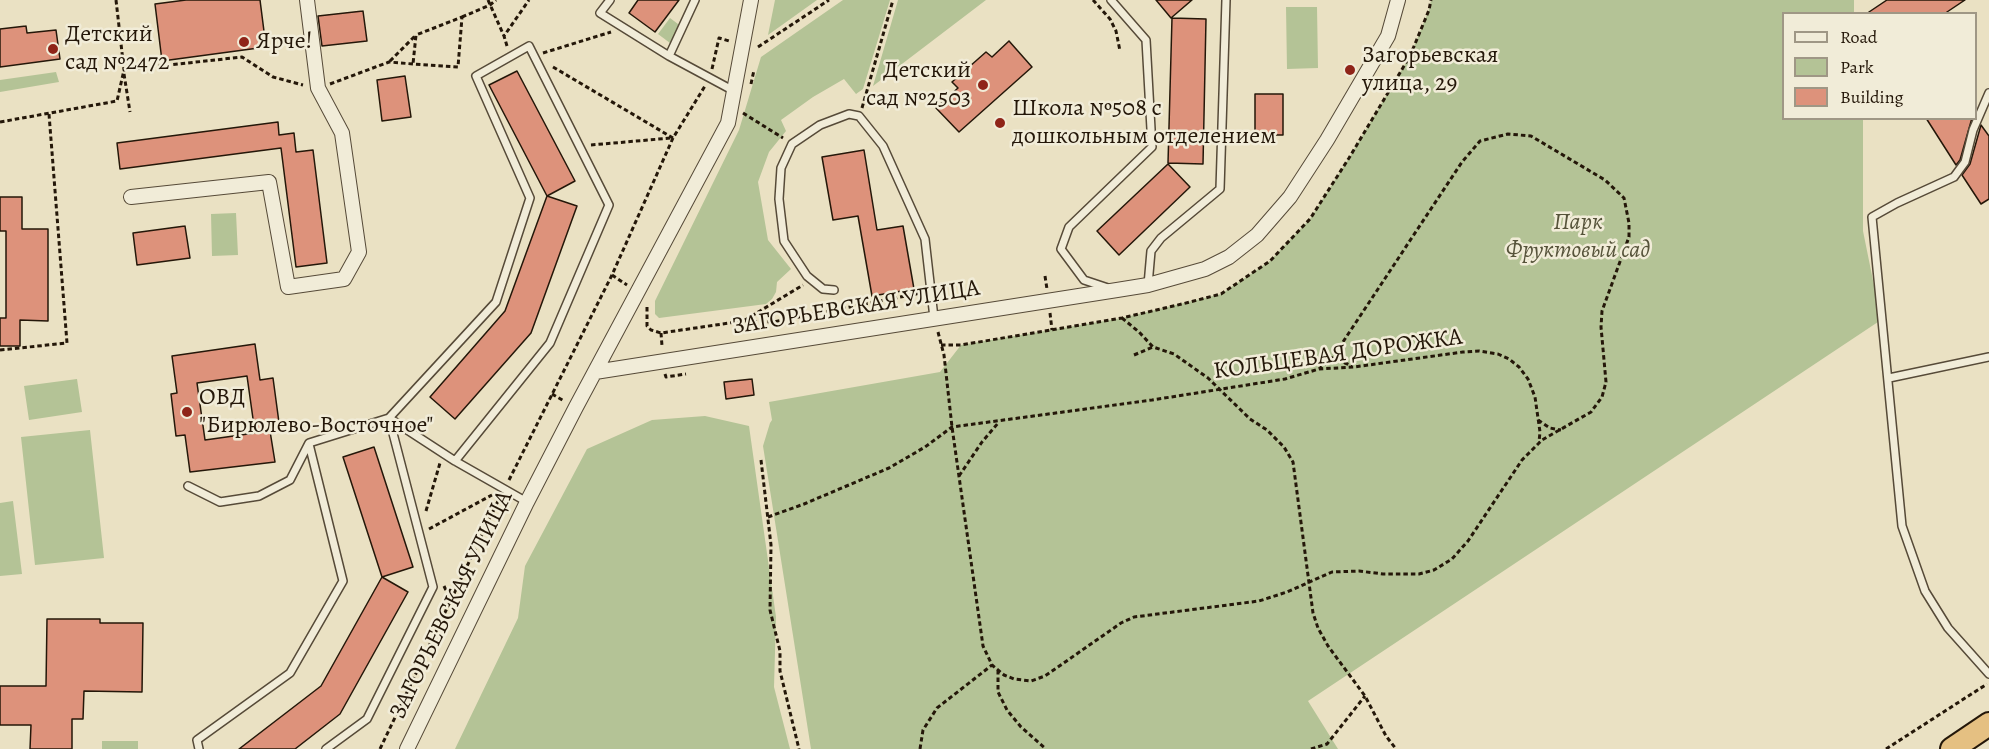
<!DOCTYPE html>
<meta charset="utf-8">
<style>
body{margin:0}
#map{position:relative;width:1989px;height:749px;overflow:hidden;background:#eae1c3;font-family:Alegreya,serif}
canvas{display:block}
.legend{position:absolute;left:1782px;top:12px;width:195px;height:108px;box-sizing:border-box;background:#f1ecd8;border:2px solid #9f9785;margin:0;padding:8px 10px;list-style:none;font-size:18px;color:#241709}
.legend li{display:flex;align-items:center;gap:12px;height:30px}
.legend b{width:30px;border:2px solid #9f9785}
</style>
<div id="map">
<canvas width="1989" height="749"></canvas>
<ul class="legend">
<li><b style="height:8px;background:#f1ecd8"></b>Road</li>
<li><b style="height:16px;background:#b4c396"></b>Park</li>
<li><b style="height:16px;background:#dd927b"></b>Building</li>
</ul>
</div>
<script>
const context = document.querySelector('canvas').getContext('2d');
context.lineJoin = 'round';
function fillPath(path, color) {
  context.fillStyle = color;
  context.fill(path, 'evenodd');
}
function shape(rows) {
  const path = new Path2D();
  for (const r of rows) {
    path.moveTo(r[0], r[1]);
    for (let i = 2; i < r.length; i += 2) path.lineTo(r[i], r[i + 1]);
  }
  return path;
}
function stroke(path, color, width, dash) {
  context.strokeStyle = color;
  context.lineWidth = width;
  context.lineCap = dash ? 'butt' : 'round';
  context.setLineDash(dash || []);
  context.stroke(path);
}
function write(font, color, halo, rows, align = 'center') {
  context.font = font + ' Alegreya,serif';
  context.lineWidth = 5;
  context.setLineDash([]);
  context.textBaseline = 'middle';
  context.strokeStyle = halo;
  context.fillStyle = color;
  for (const [text, x, y, turn = 0] of rows) {
    context.save();
    context.translate(x, y);
    context.rotate((+turn || 0) * Math.PI / 180);
    context.textAlign = isNaN(turn) ? turn : align;
    if (halo) context.strokeText(text, 0, 0);
    context.fillText(text, 0, 0);
    context.restore();
  }
}
fillPath(shape([
 [775,0,817,0,768,35],
 [843,0,890,0,863,89,856,94,844,79,813,97,781,120,786,131,769,152,758,182,768,240,791,269,777,282,776,292,772,299,766,304,659,318,655,314,655,301,739,130,761,57],
 [898,0,986,0,873,86],
 [1431,0,1854,0,1854,13,1784,14,1784,118,1863,119,1863,231,1881,320,1308,701,1338,749,811,749,763,446,770,423,772,420,769,402,940,372,961,345,1122,318,1221,294,1270,261,1310,219,1349,158,1410,56,1429,10],
 [1286,7,1317,7,1318,68,1287,69],
 [670,18,682,27,670,43,658,34],
 [56,72,59,82,0,92,0,80],
 [236,213,238,255,212,256,211,214],
 [77,379,82,412,29,420,24,386],
 [705,416,749,426,776,617,774,687,790,749,455,749,518,618,525,566,587,449,652,420],
 [90,430,104,558,35,565,21,437],
 [13,501,22,574,0,576,0,503],
 [102,741,138,741,138,749,102,749]
]), '#b4c396');
const building = shape([
 [186,0,260,0,266,47,162,61,155,4,186,0],
 [638,0,679,0,655,32,629,13,638,0],
 [1156,0,1192,0,1171,18,1156,0],
 [1887,0,1965,0,1944,14,1866,14,1887,0],
 [363,11,367,41,322,46,318,16,363,11],
 [1172,18,1206,19,1203,164,1168,163,1172,18],
 [26,26,27,33,56,30,60,59,0,67,0,29,26,26],
 [1009,41,1032,67,959,132,936,108,958,88,952,82,986,52,992,57,1009,41],
 [517,71,575,181,547,196,489,85,517,71],
 [405,76,411,117,382,121,377,80,405,76],
 [1255,94,1283,94,1283,135,1255,135,1255,94],
 [1926,118,1972,118,1960,160,1956,165,1926,118],
 [278,122,279,135,294,133,296,152,313,150,327,263,296,267,281,148,120,169,117,143,278,122],
 [1981,125,1989,136,1989,199,1981,204,1962,175,1970,164,1981,125],
 [864,150,877,230,903,226,914,289,872,296,858,216,833,220,822,157,864,150],
 [1168,164,1190,187,1119,255,1097,231,1168,164],
 [547,196,577,206,531,333,455,419,430,397,505,311,547,196],
 [0,197,22,197,22,229,48,229,48,321,20,320,20,346,0,346,0,318,6,318,6,231,0,231,0,197],
 [185,226,190,258,137,265,133,233,185,226],
 [255,344,260,380,273,378,280,430,270,431,275,462,190,472,185,435,176,436,171,394,177,393,172,356,255,344],
 [247,376,255,433,205,440,197,383,247,376],
 [752,379,754,395,726,399,724,382,752,379],
 [374,447,413,567,382,577,408,592,340,714,295,749,239,749,321,686,382,577,343,457,374,447],
 [47,619,100,619,100,623,143,623,142,692,84,691,83,719,72,719,72,749,30,749,31,725,0,725,0,686,46,686,47,619]
]);
fillPath(building, '#dd927b');
stroke(building, '#241709', 1.5);
const service = shape([
 [610,0,600,13,669,56,734,91],
 [669,56,695,0],
 [1989,93,1973,130,1965,162,1954,177,1897,203,1872,217,1902,526,1925,591,1948,628,1989,674],
 [1148,285,1151,251,1161,238,1220,189,1226,0],
 [1108,288,1084,280,1061,249,1069,227,1152,147,1146,40,1111,0],
 [834,290,823,289,807,276,784,241,779,199,781,168,792,144,820,125,849,114,859,116,883,146,925,239,934,318],
 [1889,378,1989,357],
 [188,486,220,502,259,496,290,480,309,443,389,418,455,461,527,502],
 [199,749,197,740,290,673,343,581,309,444],
 [326,749,367,719,433,587,389,418,496,302,530,198,476,76,529,46,609,205,550,343,455,461]
]);
const minor = shape([
 [131,197,269,182,288,287,344,279,359,252,342,133,318,88,307,0],
 [595,372,1117,290,1148,285,1205,269,1229,257,1257,235,1290,197,1327,140,1388,36,1398,0],
 [407,749,527,502,576,407,728,123,751,0]
]);
const trunk = shape([
 [1952,749,1989,724]
]);
stroke(service, '#564a38', 10);
stroke(minor, '#564a38', 16);
stroke(trunk, '#241709', 26);
stroke(shape([
 [116,0,124,70,242,57,273,77,303,85],
 [488,0,504,36],
 [1093,0,1110,19,1116,31,1120,51],
 [462,17,490,5,496,0],
 [507,46,504,36,529,0],
 [758,47,829,0],
 [543,53,611,32],
 [390,61,415,36],
 [553,67,673,138],
 [712,69,719,38,729,41],
 [124,74,130,112],
 [330,84,389,62,413,64,458,67,462,17,416,35,413,64],
 [751,84,754,70],
 [862,108,893,0],
 [743,113,783,138],
 [0,122,117,101,124,70],
 [591,145,671,138],
 [612,275,627,285],
 [1045,276,1047,289],
 [647,307,647,326,651,330,661,333,743,321,773,322,921,293],
 [1050,313,1052,330],
 [1122,318,1139,332,1153,347,1174,354,1208,378,1250,419,1267,430,1284,447,1293,462,1313,613,1318,628,1328,646,1365,696,1386,736,1396,749],
 [745,320,803,285],
 [938,332,944,355,952,427,983,646,992,665,1004,675,1014,679,1031,681,1045,676,1121,623,1134,617,1259,601,1287,592,1332,572,1359,571,1383,574,1419,574,1434,570,1452,559,1468,541,1522,460,1542,440,1591,412,1602,397,1606,382,1601,327,1602,311,1629,237,1629,223,1624,198,1605,180,1531,136,1508,134,1480,141,1462,162,1333,357,1319,369],
 [661,333,662,346],
 [941,345,961,345,1122,318,1182,304,1221,294,1270,261,1310,219,1349,158,1410,56,1429,10,1431,0],
 [1339,349,1340,357,1345,363,1352,366],
 [0,350,67,343,49,114],
 [1134,355,1153,347],
 [665,374,666,377,686,374],
 [552,394,564,401],
 [1538,420,1550,428,1561,430],
 [761,460,771,545,770,610,780,651,780,671,799,749],
 [959,476,982,442,999,422],
 [509,480,612,275,673,138,705,86],
 [426,511,440,463],
 [768,517,804,504,889,468,925,447,952,427,1152,400,1285,379,1319,369,1354,367,1463,352,1479,351,1498,354,1509,359,1519,367,1528,379,1535,397,1540,432,1539,442],
 [429,529,492,495],
 [444,586,450,599],
 [998,670,998,692,1007,710,1021,727,1046,749],
 [380,749,499,499],
 [920,749,923,730,937,708,992,665],
 [1311,749,1327,744,1365,696],
 [1886,749,1987,684]
]), '#241709', 3, [4.5, 3]);
stroke(service, '#f1ecd8', 7);
stroke(minor, '#f1ecd8', 14);
stroke(trunk, '#e5c082', 22);
for (const [x, y, r, color] of [
 [244,42,6,"#8f2418"],
 [53,49,6,"#8f2418"],
 [1350,70,6,"#8f2418"],
 [983,85,6,"#8f2418"],
 [1000,123,6,"#8f2418"],
 [187,412,6,"#8f2418"]
]) {
  const dot = new Path2D();
  dot.arc(x, y, r, 0, 2 * Math.PI);
  context.fillStyle = color;
  context.fill(dot);
  stroke(dot, '#f1ecd8', 2);
}
write('24px', '#241709', '#f1ecd8', [
 ["Детский",65,35],
 ["сад №2472",65,63],
 ["Ярче!",256,42],
 ["Загорьевская",1362,56],
 ["улица, 29",1362,84],
 ["Детский",971,71,"right"],
 ["сад №2503",971,99,"right"],
 ["Школа №508 с",1012,109],
 ["дошкольным отделением",1012,137],
 ["ОВД",199,398],
 ["\"Бирюлево-Восточное\"",199,426]
], 'left');
write('italic 24px', '#56533a', '#f1ecd8', [
 ["Парк",1578,223],
 ["Фруктовый сад",1578,251]
]);
write('24px', '#241709', '#f1ecd8', [
 ["ЗАГОРЬЕВСКАЯ УЛИЦА",856,308,-9],
 ["КОЛЬЦЕВАЯ ДОРОЖКА",1338,355,-8],
 ["ЗАГОРЬЕВСКАЯ УЛИЦА",452,605,-64]
]);
</script>
